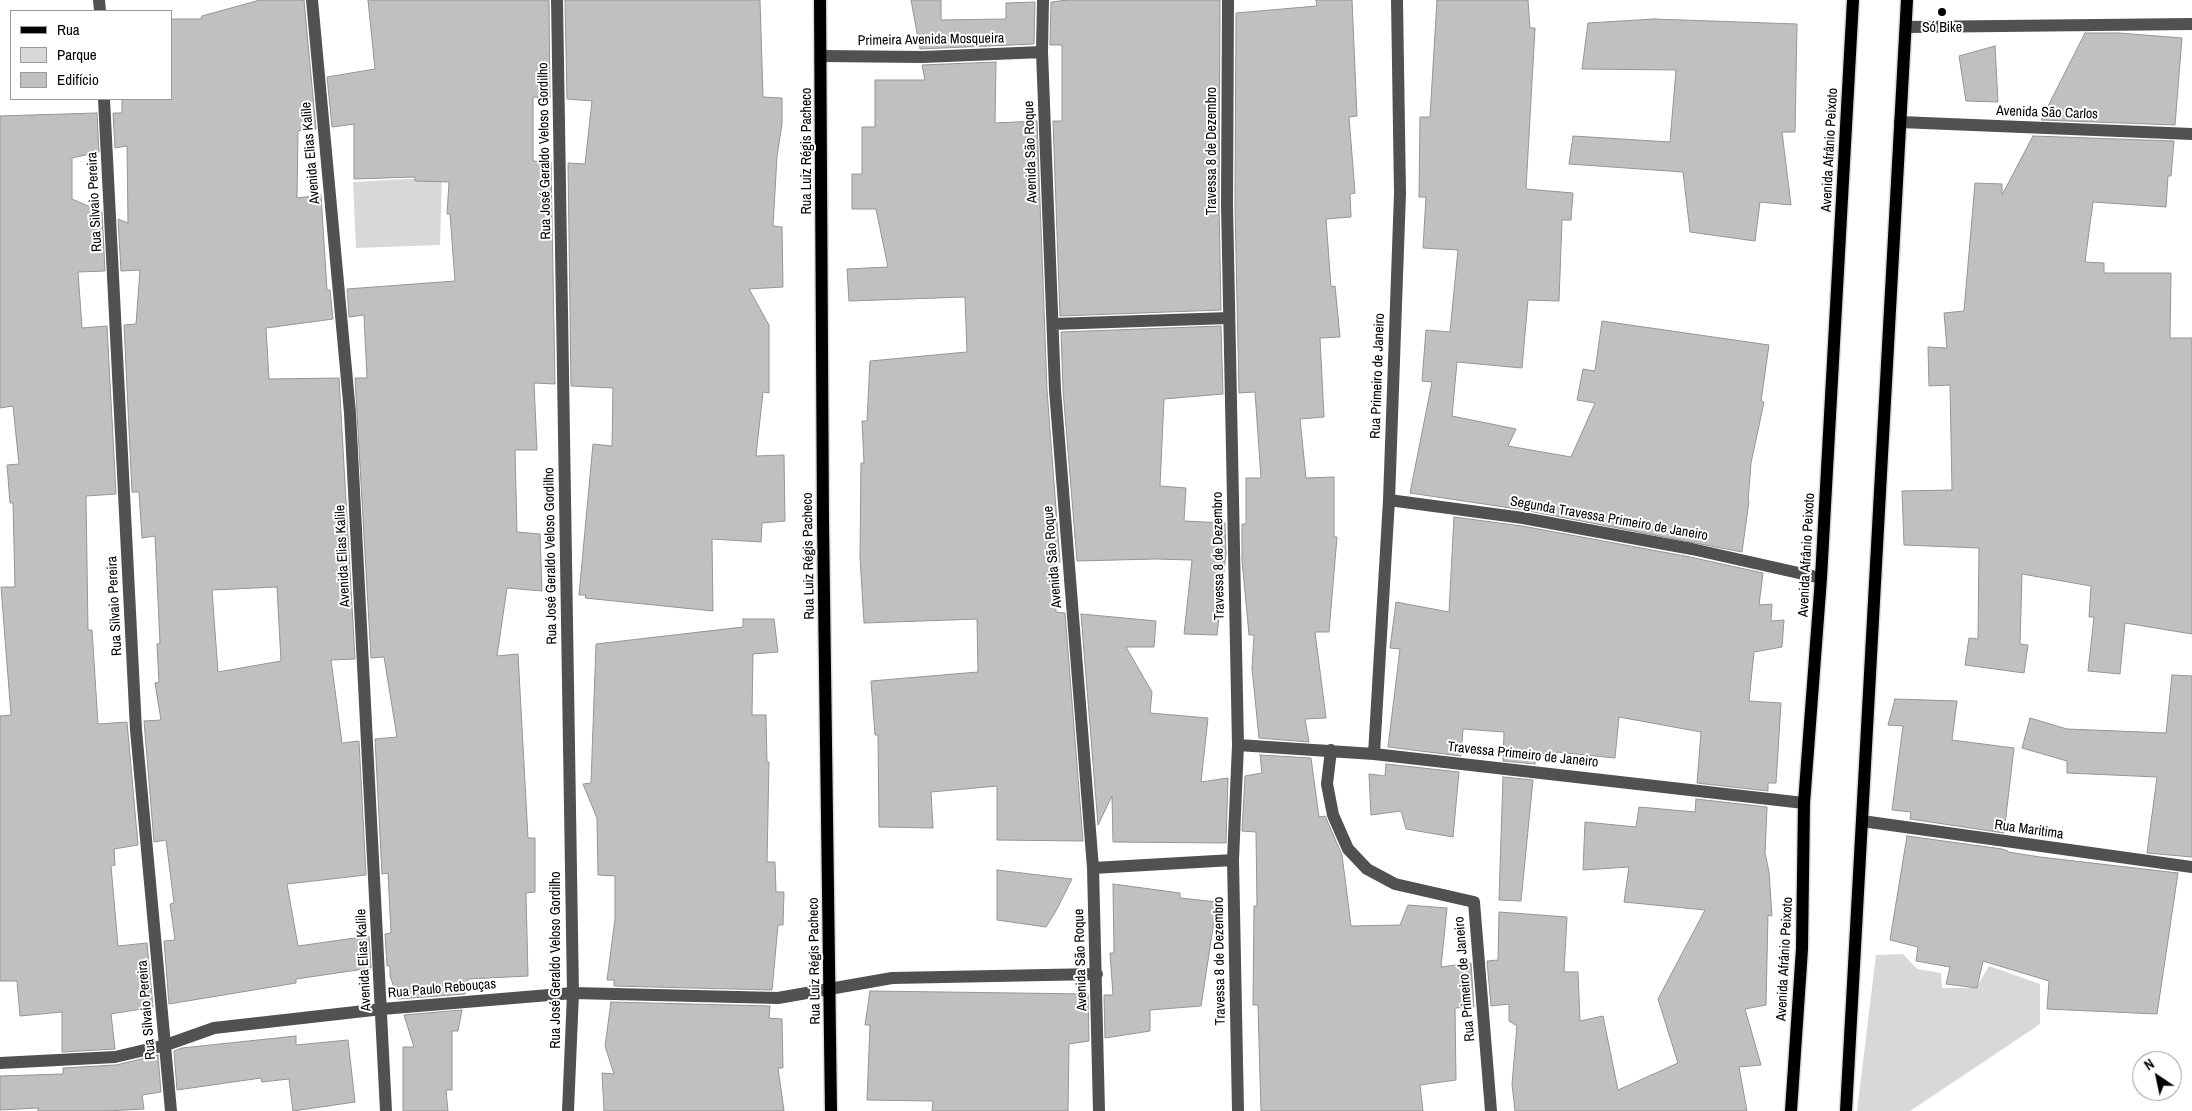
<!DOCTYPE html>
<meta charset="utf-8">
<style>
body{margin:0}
#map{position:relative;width:2192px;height:1111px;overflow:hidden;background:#fff;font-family:"Archivo Narrow",sans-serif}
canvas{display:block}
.legend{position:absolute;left:10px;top:10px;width:162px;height:90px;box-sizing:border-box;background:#fff;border:1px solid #999;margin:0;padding:6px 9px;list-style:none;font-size:15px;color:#000}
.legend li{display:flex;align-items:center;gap:10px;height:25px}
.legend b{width:25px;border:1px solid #999}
.north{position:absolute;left:2132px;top:1051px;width:50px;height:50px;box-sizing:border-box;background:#fff;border:1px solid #999;border-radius:50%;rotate:326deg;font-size:14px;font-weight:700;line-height:20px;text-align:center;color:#000}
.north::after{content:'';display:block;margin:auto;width:18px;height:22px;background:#000;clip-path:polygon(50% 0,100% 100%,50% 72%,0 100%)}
</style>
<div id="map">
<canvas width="2192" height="1111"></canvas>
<ul class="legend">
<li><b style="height:6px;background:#000"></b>Rua</li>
<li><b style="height:14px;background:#d8d8d8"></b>Parque</li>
<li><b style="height:14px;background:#c0c0c0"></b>Edifício</li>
</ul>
<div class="north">N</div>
</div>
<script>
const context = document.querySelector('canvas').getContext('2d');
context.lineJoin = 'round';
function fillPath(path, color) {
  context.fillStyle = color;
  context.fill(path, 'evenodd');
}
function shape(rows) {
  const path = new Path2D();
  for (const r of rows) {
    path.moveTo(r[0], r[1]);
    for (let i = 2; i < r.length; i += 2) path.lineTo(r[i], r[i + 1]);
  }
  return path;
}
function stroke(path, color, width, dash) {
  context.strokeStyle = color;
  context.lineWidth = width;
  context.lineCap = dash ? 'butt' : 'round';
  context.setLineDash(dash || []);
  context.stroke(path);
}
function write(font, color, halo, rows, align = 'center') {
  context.font = font + ' "Archivo Narrow",sans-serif';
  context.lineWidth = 4;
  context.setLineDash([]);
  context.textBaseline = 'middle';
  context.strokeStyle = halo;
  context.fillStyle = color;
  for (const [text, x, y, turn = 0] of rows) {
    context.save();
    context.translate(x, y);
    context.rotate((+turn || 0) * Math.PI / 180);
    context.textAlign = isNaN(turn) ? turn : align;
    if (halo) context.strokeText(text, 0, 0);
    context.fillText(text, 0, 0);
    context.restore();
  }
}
fillPath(shape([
 [442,177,440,245,356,248,353,182],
 [1903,954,1917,969,1941,973,1942,988,1976,988,1989,966,2040,984,2040,1024,1910,1111,1857,1111,1876,955]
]), '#d8d8d8');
const building = shape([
 [260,0,304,0,316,129,298,131,297,198,321,195,327,290,330,290,333,319,266,328,269,379,339,378,355,659,331,660,342,743,359,741,366,875,287,884,298,946,369,936,371,968,296,979,296,983,169,1004,164,941,175,940,170,904,174,903,166,840,154,842,144,721,161,720,155,683,159,682,157,644,160,643,155,536,142,538,139,492,132,492,124,325,136,324,140,270,121,271,118,219,128,223,127,146,115,148,113,113,122,113,122,99,171,99,171,19,201,19,202,16,260,0],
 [277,587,281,661,218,672,212,590,277,587],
 [368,0,549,0,550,98,533,97,533,161,551,162,555,384,534,383,537,450,515,450,517,532,540,534,542,591,507,588,497,656,518,654,528,838,535,838,535,892,526,893,528,976,468,979,465,994,398,999,390,976,390,966,387,966,385,934,391,933,388,873,382,874,375,739,397,737,384,657,371,658,355,378,367,378,364,315,349,317,347,289,455,281,450,214,447,214,449,182,415,181,415,177,354,179,354,124,332,127,327,77,375,69,368,0],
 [565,0,760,0,763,97,782,98,782,124,777,156,773,226,782,227,783,287,749,289,769,325,769,393,763,392,756,456,784,455,785,521,762,523,761,542,712,539,713,611,585,598,586,595,579,595,593,444,612,446,613,388,571,386,568,163,585,164,592,101,567,99,565,0],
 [911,0,941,0,941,20,1006,19,1006,3,1035,2,1034,44,920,49,911,0],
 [1068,0,1220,0,1219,205,1221,310,1060,316,1053,121,1062,121,1062,45,1050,45,1051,2,1068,0],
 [1316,0,1352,0,1357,116,1349,117,1355,193,1350,194,1351,217,1326,219,1331,287,1335,286,1340,337,1320,338,1324,417,1300,419,1306,478,1334,477,1334,537,1337,537,1329,632,1315,632,1326,718,1305,719,1309,742,1259,738,1252,668,1254,635,1249,635,1242,560,1242,524,1246,524,1246,478,1261,478,1255,392,1239,393,1235,205,1236,13,1317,6,1316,0],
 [1437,0,1528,0,1530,28,1535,28,1526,189,1573,193,1571,220,1562,220,1559,301,1528,300,1522,368,1457,362,1452,416,1516,429,1508,446,1571,457,1595,403,1577,400,1583,369,1595,371,1602,321,1769,345,1761,401,1764,402,1751,463,1748,501,1749,501,1742,552,1524,510,1410,493,1432,382,1422,381,1426,330,1450,332,1458,250,1423,248,1426,197,1419,197,1420,117,1430,117,1437,0],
 [1654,19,1797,24,1795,132,1782,132,1791,205,1760,202,1755,241,1690,232,1683,172,1569,164,1573,136,1670,142,1676,70,1582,69,1588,23,1654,19],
 [2085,33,2119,33,2182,38,2175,125,2041,120,2085,33],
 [1995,46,1998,102,1966,101,1959,56,1995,46],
 [996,62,995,123,1037,121,1047,390,1060,562,1055,562,1056,612,1065,613,1083,841,997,840,997,786,931,792,933,828,879,827,878,735,875,735,871,681,978,672,977,619,864,623,860,557,861,463,864,463,862,421,867,421,870,361,967,352,965,297,849,301,847,269,888,267,876,209,852,209,852,174,862,174,862,127,875,127,875,80,925,80,922,65,996,62],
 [97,113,99,152,72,158,72,199,102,212,105,271,78,272,82,328,107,326,116,494,86,496,88,630,92,630,98,724,127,722,138,845,114,849,115,865,111,866,118,946,147,943,153,1007,111,1014,115,1049,62,1052,62,1012,20,1016,17,981,0,981,0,716,11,715,1,587,15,587,13,503,10,503,7,465,19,464,13,406,0,408,0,116,97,113],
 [2033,136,2174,141,2171,176,2168,176,2166,207,2093,202,2085,262,2104,263,2104,273,2171,273,2170,338,2192,338,2192,634,2125,623,2120,674,2088,671,2094,617,2089,617,2091,586,2022,574,2020,644,2028,645,2024,673,1965,665,1969,638,1978,639,1979,548,1904,545,1902,491,1952,490,1950,385,1929,386,1928,347,1947,348,1944,313,1964,311,1975,183,2002,184,2002,195,2033,136],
 [1221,326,1223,394,1164,399,1160,486,1186,488,1184,521,1225,523,1226,553,1217,635,1184,634,1192,560,1155,559,1077,561,1063,390,1061,332,1221,326],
 [1454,517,1522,526,1690,557,1763,573,1759,605,1772,604,1771,621,1784,620,1782,647,1754,652,1749,701,1781,703,1776,783,1768,783,1768,791,1697,783,1701,732,1619,717,1615,758,1557,752,1557,757,1536,756,1535,764,1503,761,1504,732,1463,729,1461,756,1388,747,1400,649,1390,648,1396,602,1449,612,1454,517],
 [1081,614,1156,621,1154,647,1126,647,1152,692,1150,713,1208,718,1201,782,1228,778,1226,843,1113,842,1112,796,1098,825,1081,614],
 [743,619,774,619,778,652,753,654,752,715,766,715,767,762,769,762,767,862,775,862,776,892,784,892,783,925,778,925,772,990,614,986,614,980,607,980,615,919,615,876,598,875,597,818,583,784,591,783,596,644,743,627,743,619],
 [2172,675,2192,676,2192,857,2147,853,2157,777,2067,773,2067,761,2022,748,2030,718,2067,729,2166,733,2172,675],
 [1895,699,1957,701,1952,740,2014,748,2004,833,1910,819,1911,812,1892,810,1903,726,1888,725,1895,699],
 [1260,755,1311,758,1319,817,1325,816,1342,855,1351,926,1400,925,1408,905,1447,908,1441,967,1471,963,1474,1007,1455,1008,1456,1080,1420,1085,1423,1111,1261,1111,1258,1005,1253,1005,1254,906,1257,906,1256,832,1242,831,1245,776,1262,773,1260,755],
 [1386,764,1459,772,1453,837,1406,829,1401,811,1371,815,1369,774,1385,776,1386,764],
 [1503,777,1533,780,1521,901,1499,900,1503,777],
 [1696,799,1767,807,1765,853,1769,872,1772,916,1768,915,1766,1005,1745,1009,1761,1065,1739,1067,1747,1111,1515,1111,1512,1084,1517,1026,1509,1021,1509,1004,1491,1006,1487,961,1498,960,1499,912,1567,917,1564,972,1578,972,1580,1021,1603,1016,1618,1090,1678,1063,1658,999,1705,910,1624,902,1629,867,1583,870,1585,822,1636,827,1639,807,1695,812,1696,799],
 [1907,836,2002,849,2008,851,2008,852,2040,857,2178,873,2157,1014,2047,1009,2049,981,1983,961,1977,988,1946,984,1950,967,1916,961,1918,947,1890,940,1907,836],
 [997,870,1072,879,1056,911,1046,927,997,920,997,870],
 [1113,884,1180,893,1180,898,1217,902,1201,1006,1150,1010,1150,1031,1105,1038,1104,995,1113,995,1110,953,1114,953,1113,884],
 [870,991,1088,994,1089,1041,1069,1044,1068,1111,932,1111,933,1101,867,1100,870,1025,865,1025,870,991],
 [611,1002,770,1006,769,1018,782,1019,783,1068,778,1068,784,1111,604,1111,602,1073,614,1074,605,1046,611,1002],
 [462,1010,458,1031,452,1031,452,1090,446,1090,448,1111,403,1111,403,1047,414,1047,404,1015,462,1010],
 [296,1036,296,1045,348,1040,355,1102,293,1111,289,1079,262,1082,261,1078,177,1090,174,1051,182,1048,296,1036],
 [158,1055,161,1092,142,1095,144,1109,106,1111,38,1111,38,1108,0,1110,0,1076,63,1074,63,1068,116,1065,158,1055]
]);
fillPath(building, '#c0c0c0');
stroke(building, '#959595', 1);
const major = shape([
 [820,0,823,522,831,1111],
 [1791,1111,1802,949,1804,803,1821,578,1853,0],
 [1846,1111,1907,0]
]);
stroke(major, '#dbdbdb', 15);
stroke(shape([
 [99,0,100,11],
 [312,0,350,413,386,1111],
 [557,0,573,993,568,1111],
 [1043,0,1042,52,1055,390,1093,868,1099,1111],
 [1228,0,1227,205,1238,745,1233,860,1238,1111],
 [1906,27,2192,24],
 [821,56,923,57,1042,52],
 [104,99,136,730,171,1111],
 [1900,122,2192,134],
 [1053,324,1229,318],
 [1389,500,1523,518,1692,549,1821,578],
 [1238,745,1374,754,1804,803],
 [1331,750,1327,784,1333,815,1348,849,1367,869,1395,884,1474,902,1491,1111],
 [1374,754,1389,500,1400,193,1397,0],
 [1862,821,2192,867],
 [1093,868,1233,860],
 [0,1063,115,1057,166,1045,214,1028,382,1009,573,993,778,998,892,978,1097,974]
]), '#515151', 12);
stroke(major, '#000', 12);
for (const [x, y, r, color] of [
 [1942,12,5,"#000"]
]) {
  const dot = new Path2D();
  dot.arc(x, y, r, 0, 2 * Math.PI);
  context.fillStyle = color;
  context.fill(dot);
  stroke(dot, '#fff', 2);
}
write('14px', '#000', '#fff', [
 ["Só Bike",1942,28]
]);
write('14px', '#000', '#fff', [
 ["Primeira Avenida Mosqueira",931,40,-1],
 ["Avenida São Carlos",2047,113,2],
 ["Avenida Afrânio Peixoto",1830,150,-87],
 ["Rua José Geraldo Veloso Gordilho",545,151,-91],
 ["Rua Luiz Régis Pacheco",807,151,-90],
 ["Travessa 8 de Dezembro",1212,151,-90],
 ["Avenida São Roque",1031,152,-92],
 ["Avenida Elias Kalile",311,153,-95],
 ["Rua Silvaio Pereira",95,202,-93],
 ["Rua Primeiro de Janeiro",1378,376,-88],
 ["Segunda Travessa Primeiro de Janeiro",1609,519,10],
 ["Avenida Afrânio Peixoto",1807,555,-87],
 ["Avenida Elias Kalile",343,556,-93],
 ["Rua José Geraldo Veloso Gordilho",551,556,-91],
 ["Rua Luiz Régis Pacheco",809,556,-91],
 ["Travessa 8 de Dezembro",1219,556,-91],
 ["Avenida São Roque",1053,557,-95],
 ["Rua Silvaio Pereira",115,606,-93],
 ["Travessa Primeiro de Janeiro",1523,755,6],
 ["Rua Maritima",2029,830,8],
 ["Avenida Afrânio Peixoto",1785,959,-87],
 ["Avenida Elias Kalile",364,960,-93],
 ["Rua José Geraldo Veloso Gordilho",556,960,-90],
 ["Avenida São Roque",1081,960,-92],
 ["Rua Luiz Régis Pacheco",815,961,-91],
 ["Travessa 8 de Dezembro",1220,961,-91],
 ["Rua Primeiro de Janeiro",1465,979,-95],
 ["Rua Paulo Rebouças",442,989,-5],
 ["Rua Silvaio Pereira",147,1010,-95]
]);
</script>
